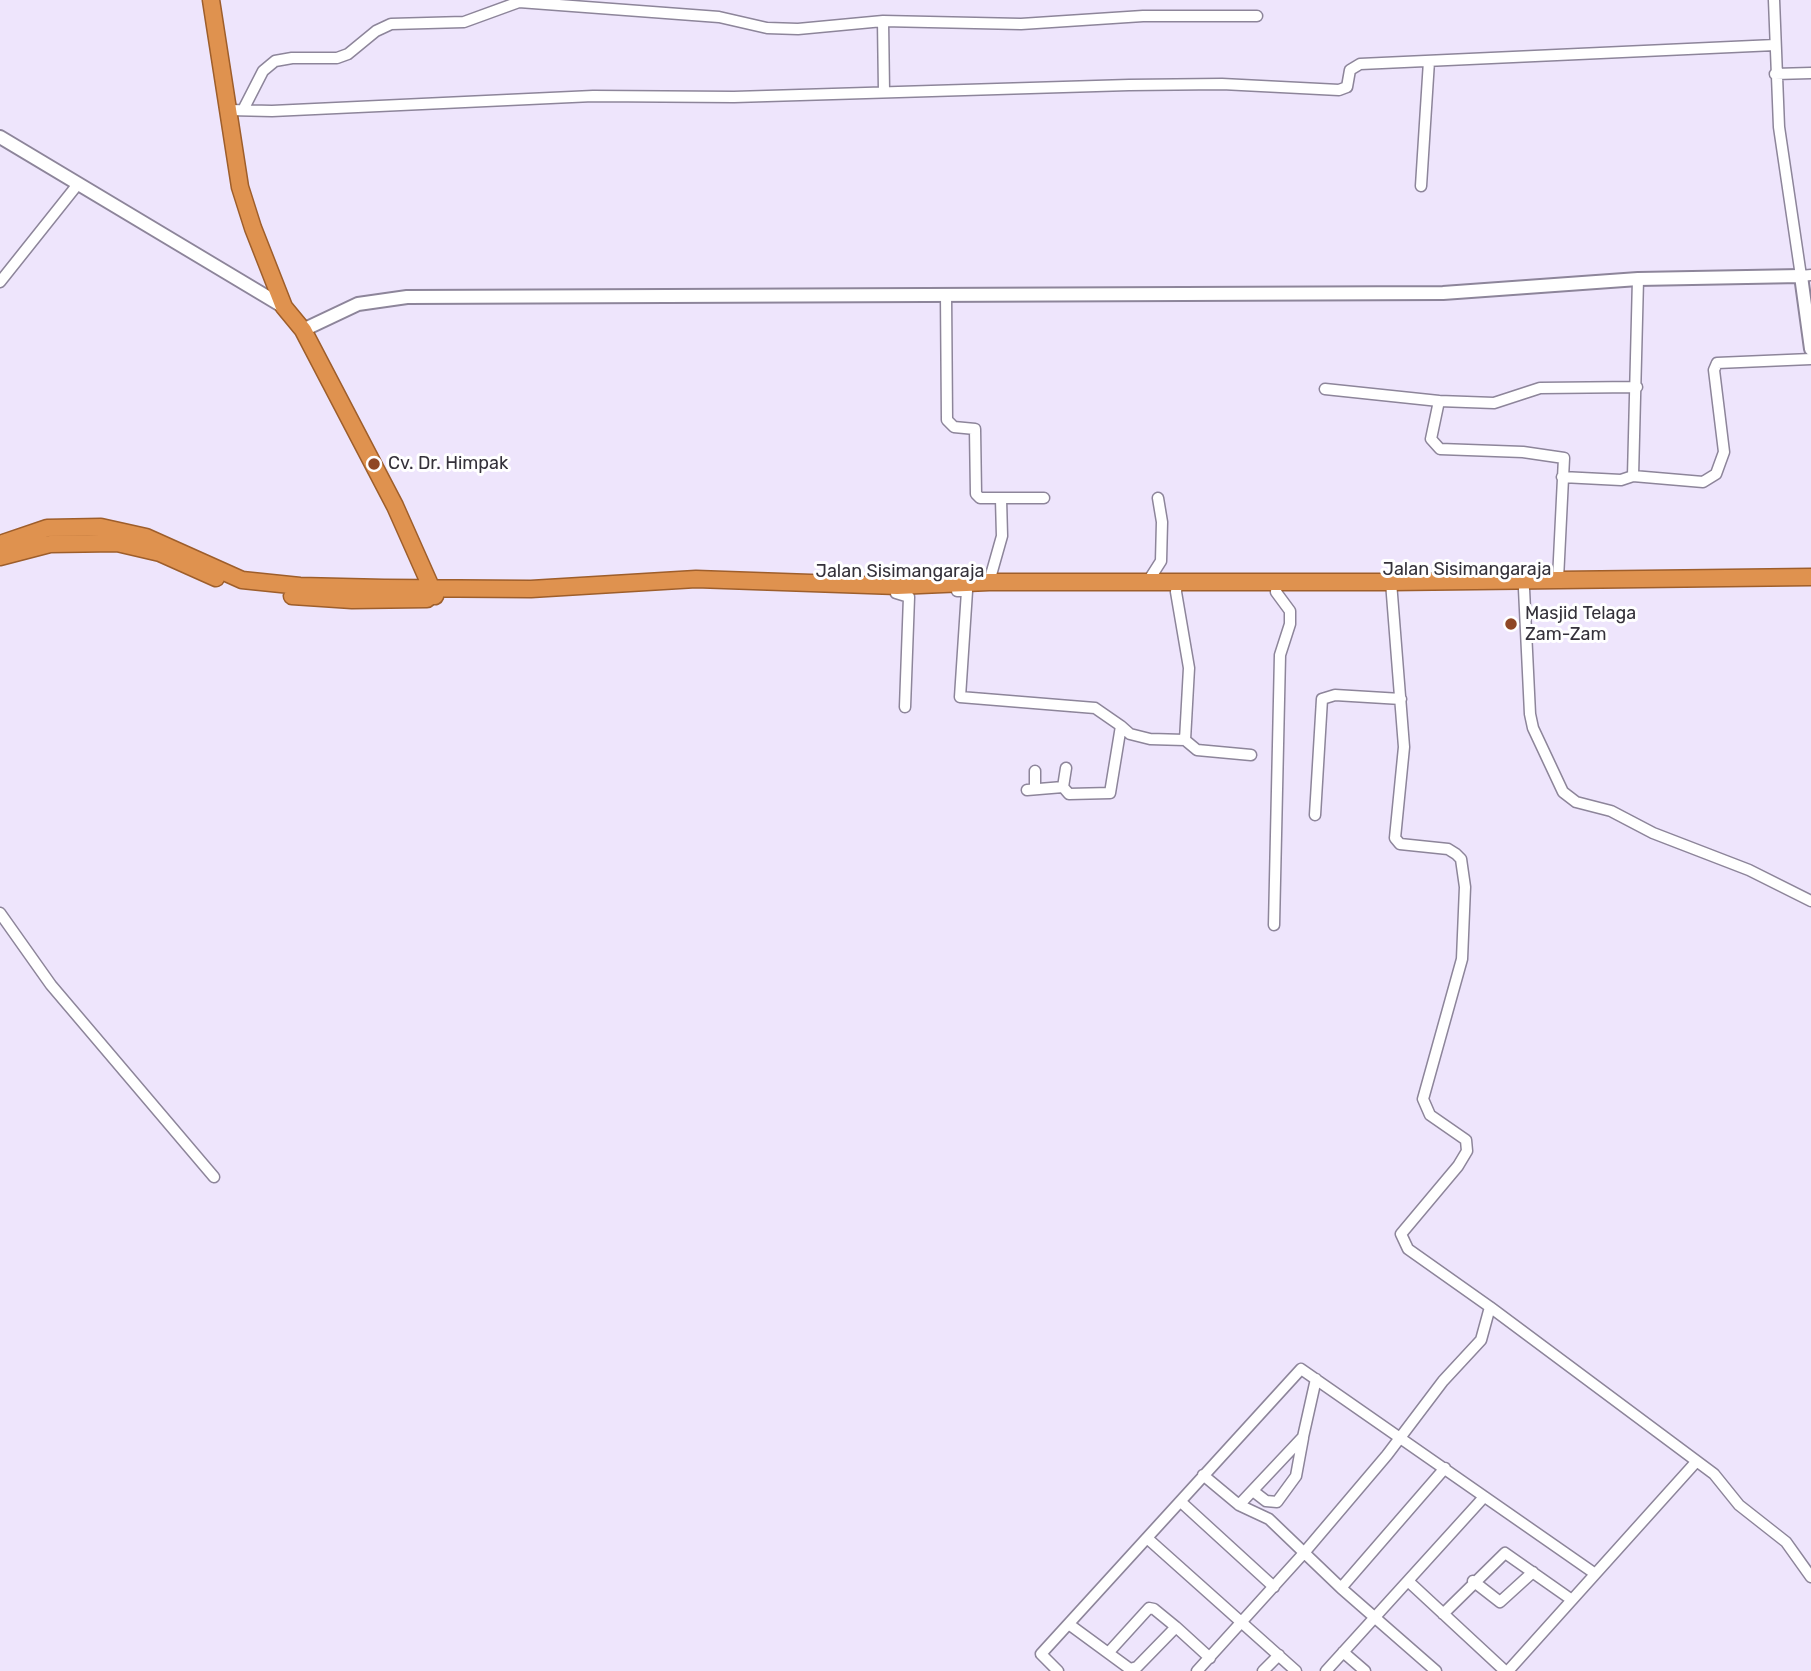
<!DOCTYPE html>
<style>
body{margin:0}
canvas{display:block;background:#eee5fc}
</style>
<canvas width="1811" height="1671"></canvas>
<script>
const context = document.querySelector('canvas').getContext('2d');
context.lineJoin = 'round';
function shape(rows) {
  const path = new Path2D();
  for (const r of rows) {
    path.moveTo(r[0], r[1]);
    for (let i = 2; i < r.length; i += 2) path.lineTo(r[i], r[i + 1]);
  }
  return path;
}
function stroke(path, color, width, dash) {
  context.strokeStyle = color;
  context.lineWidth = width;
  context.lineCap = dash ? 'butt' : 'round';
  context.setLineDash(dash || []);
  context.stroke(path);
}
function write(font, color, halo, rows, align = 'center') {
  context.font = font + ' Rubik,sans-serif';
  context.lineWidth = 6;
  context.setLineDash([]);
  context.textBaseline = 'middle';
  context.strokeStyle = halo;
  context.fillStyle = color;
  for (const [text, x, y, turn = 0] of rows) {
    context.save();
    context.translate(x, y);
    context.rotate((+turn || 0) * Math.PI / 180);
    context.textAlign = isNaN(turn) ? turn : align;
    if (halo) context.strokeText(text, 0, 0);
    context.fillText(text, 0, 0);
    context.restore();
  }
}
const minor = shape([
 [1774,0,1779,127,1801,276,1811,275],
 [883,21,884,91],
 [1775,74,1811,73],
 [229,110,272,111,593,96,734,97,1129,85,1222,84,1339,90,1347,87,1350,70,1360,64,1775,45],
 [243,110,263,71,275,61,292,58,337,58,348,54,376,31,391,24,464,22,519,2,719,17,767,28,798,29,883,21,1021,24,1143,16,1257,16],
 [1421,186,1429,61],
 [0,282,78,184],
 [946,294,947,420,954,427,975,429,976,494,980,498,1044,498],
 [1325,389,1439,401,1494,403,1540,388,1637,387],
 [1439,401,1431,439,1440,449,1523,452,1564,458,1558,579],
 [1633,476,1703,482,1716,474,1724,452,1714,370,1717,363,1811,359],
 [1562,477,1621,480,1633,476,1638,279],
 [989,582,1002,536,1001,499],
 [1147,583,1161,561,1162,522,1158,498],
 [1177,583,1176,592,1189,668,1185,740,1197,750,1251,755],
 [897,586,896,593,909,597,905,707],
 [1524,589,1530,714,1533,728,1563,792,1576,802,1611,811,1653,833,1749,870,1811,901],
 [957,591,967,591,960,697,1095,708,1121,726,1110,793,1069,794,1063,787,1027,790],
 [1121,726,1130,734,1150,739,1185,740],
 [1063,787,1066,768],
 [1035,789,1035,771],
 [1315,815,1322,699,1335,695,1401,699],
 [0,913,51,985,214,1177],
 [1274,925,1280,655,1290,624,1290,611,1276,592,1277,582],
 [1490,1307,1714,1474,1739,1505,1786,1542,1811,1577],
 [1203,1475,1239,1505,1269,1519,1341,1588],
 [1253,1491,1266,1501,1277,1502,1296,1476,1303,1438],
 [1181,1502,1274,1587],
 [1239,1505,1303,1437,1316,1379],
 [1147,1538,1296,1671],
 [1408,1581,1505,1671],
 [1473,1581,1500,1602,1533,1572],
 [1443,1614,1505,1553,1572,1600],
 [1070,1625,1130,1669,1137,1667,1176,1627,1210,1658],
 [1109,1652,1149,1608,1154,1609,1176,1627],
 [1343,1652,1365,1671],
 [1058,1671,1041,1654,1301,1369,1594,1573],
 [1197,1671,1303,1554,1387,1455,1443,1381,1481,1340,1490,1307,1408,1249,1401,1234,1458,1166,1467,1151,1466,1140,1430,1115,1423,1099,1462,959,1465,887,1461,859,1456,854,1448,849,1400,844,1395,838,1404,747,1391,582],
 [1263,1671,1279,1655],
 [1326,1671,1484,1497],
 [1436,1671,1341,1588,1445,1468],
 [1508,1671,1696,1462]
]);
const tertiary = shape([
 [0,137,284,307],
 [303,330,358,304,407,297,1443,293,1638,279,1801,276,1811,349]
]);
const trunk = shape([
 [211,0,240,187,253,228,284,307,303,330,395,506,435,596],
 [0,544,47,528,101,527,146,537,242,580,300,586,384,588,531,589,696,579,897,586,989,582,1391,582,1811,577],
 [0,557,50,544,117,543,160,553,216,578],
 [292,596,352,600,427,599]
]);
stroke(minor, '#8d859a', 13);
stroke(tertiary, '#8d859a', 16);
stroke(trunk, '#9e5e2b', 19);
stroke(minor, '#fff', 10);
stroke(tertiary, '#fff', 12);
stroke(trunk, '#df924f', 16);
for (const [x, y, r, color] of [
 [374,464,7,"#8f4725"],
 [1511,624,7,"#8f4725"]
]) {
  const dot = new Path2D();
  dot.arc(x, y, r, 0, 2 * Math.PI);
  context.fillStyle = color;
  context.fill(dot);
  stroke(dot, '#fff', 2.5);
}
write('18px', '#34313a', '#fff', [
 ["Cv. Dr. Himpak",388,464],
 ["Masjid Telaga",1525,614],
 ["Zam-Zam",1525,635]
], 'left');
write('18px', '#34313a', '#fff', [
 ["Jalan Sisimangaraja",1467,570],
 ["Jalan Sisimangaraja",900,572]
]);
</script>
